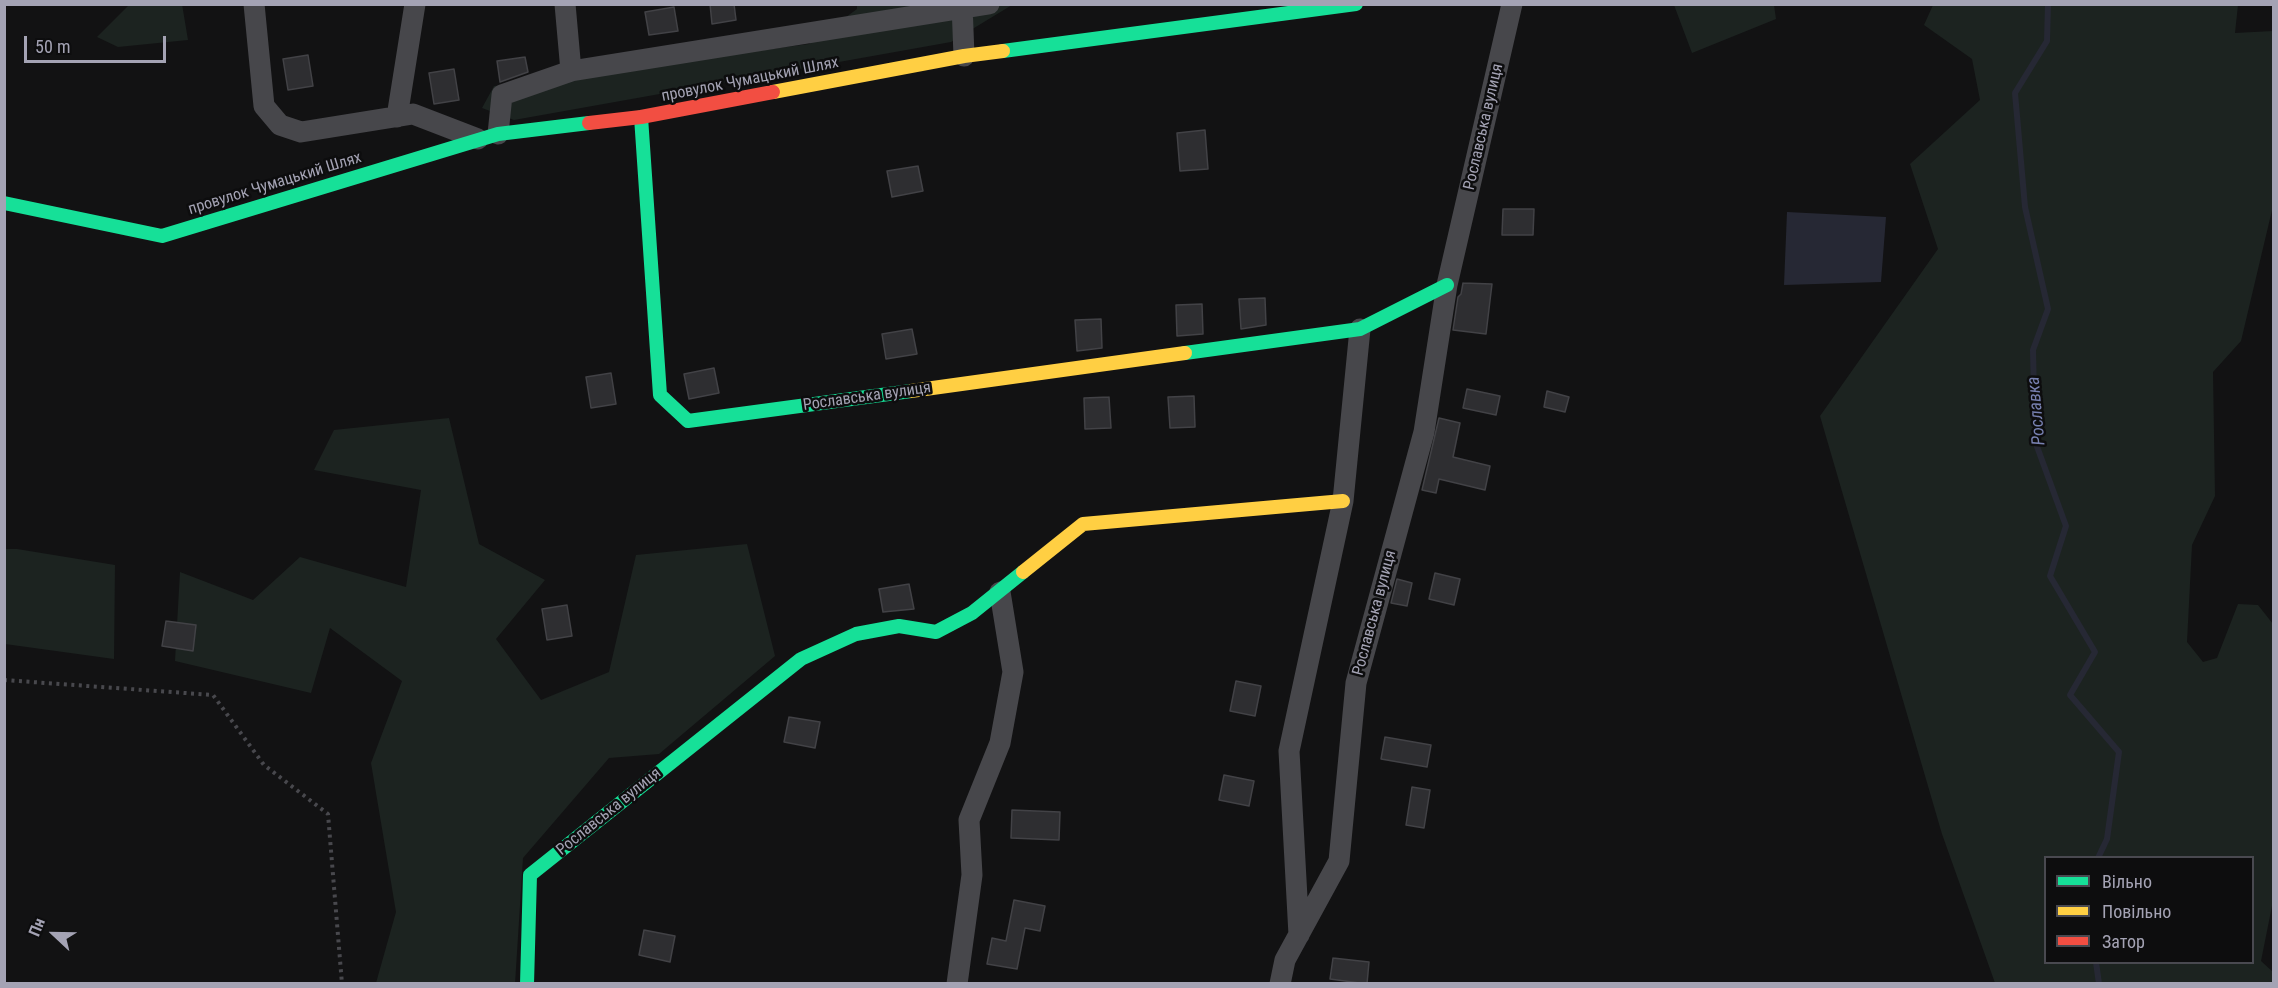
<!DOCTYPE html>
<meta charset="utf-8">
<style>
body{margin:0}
#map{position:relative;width:2278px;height:988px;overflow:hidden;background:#121213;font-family:"Roboto Condensed",sans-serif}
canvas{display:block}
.frame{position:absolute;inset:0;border:6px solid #a4a3b4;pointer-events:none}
.legend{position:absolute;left:2044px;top:856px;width:210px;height:108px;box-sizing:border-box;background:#0d0d0e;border:2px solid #494950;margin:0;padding:8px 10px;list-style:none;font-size:18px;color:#a4a3b4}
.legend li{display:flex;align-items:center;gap:12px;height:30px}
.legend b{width:30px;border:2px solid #494950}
.north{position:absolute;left:24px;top:904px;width:60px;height:60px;-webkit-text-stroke:4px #0d0d0e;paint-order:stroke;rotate:292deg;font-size:16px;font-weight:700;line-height:24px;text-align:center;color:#a4a3b4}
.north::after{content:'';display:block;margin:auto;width:21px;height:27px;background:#a4a3b4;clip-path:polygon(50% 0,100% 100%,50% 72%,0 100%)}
.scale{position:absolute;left:24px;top:36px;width:142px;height:27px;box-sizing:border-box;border:3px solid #a4a3b4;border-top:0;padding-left:8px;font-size:18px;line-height:21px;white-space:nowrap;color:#a4a3b4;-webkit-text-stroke:4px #0d0d0e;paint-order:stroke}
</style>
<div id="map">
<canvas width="2278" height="988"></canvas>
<div class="frame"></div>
<ul class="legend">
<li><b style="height:8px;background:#16e098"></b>Вільно</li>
<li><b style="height:8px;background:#ffcf43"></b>Повільно</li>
<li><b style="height:8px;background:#f24e42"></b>Затор</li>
</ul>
<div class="north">Пн</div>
<div class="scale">50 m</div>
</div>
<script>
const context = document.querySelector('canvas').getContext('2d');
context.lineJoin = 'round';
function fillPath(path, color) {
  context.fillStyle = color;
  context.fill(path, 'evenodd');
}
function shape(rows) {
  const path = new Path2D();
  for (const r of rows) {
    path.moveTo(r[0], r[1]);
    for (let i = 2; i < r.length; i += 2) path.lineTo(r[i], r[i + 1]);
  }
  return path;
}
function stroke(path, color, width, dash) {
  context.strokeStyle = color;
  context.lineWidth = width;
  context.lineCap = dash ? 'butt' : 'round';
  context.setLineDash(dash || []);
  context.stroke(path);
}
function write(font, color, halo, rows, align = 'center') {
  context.font = font + ' "Roboto Condensed",sans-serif';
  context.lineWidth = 5;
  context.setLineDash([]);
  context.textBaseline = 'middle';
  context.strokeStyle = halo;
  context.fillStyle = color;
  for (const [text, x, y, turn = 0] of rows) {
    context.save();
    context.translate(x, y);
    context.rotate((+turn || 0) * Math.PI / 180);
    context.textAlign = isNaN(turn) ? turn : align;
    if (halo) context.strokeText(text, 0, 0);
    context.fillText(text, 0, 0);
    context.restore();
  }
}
fillPath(shape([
 [182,4,188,40,118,47,97,37,129,5],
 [857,5,1012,5,951,42,514,120,482,108,494,86,809,44,857,9],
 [1674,5,1774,5,1776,19,1692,53],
 [1933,5,2238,5,2235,33,2273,31,2273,206,2241,341,2213,372,2215,496,2192,545,2187,642,2203,662,2217,658,2238,604,2258,605,2273,624,2274,896,2261,961,2273,972,2273,983,1995,983,1942,834,1820,416,1938,249,1910,164,1980,100,1972,59,1924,25],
 [2046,858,2252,858,2252,962,2046,962],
 [449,418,479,544,545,580,496,639,541,700,609,672,636,555,747,544,775,656,659,754,609,758,523,858,515,984,376,983,396,912,371,763,402,681,330,628,311,693,175,661,180,572,253,600,300,557,406,587,421,490,314,470,334,430],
 [5,549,17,549,115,565,114,659,5,644]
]), '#1c2320');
fillPath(shape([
 [1787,212,1886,217,1881,282,1784,285]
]), '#262834');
stroke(shape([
 [2048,4,2047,41,2015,93,2025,207,2048,309,2033,350,2035,441,2066,526,2050,576,2095,652,2070,695,2119,752,2107,839,2098,858],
 [2096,962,2099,984]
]), '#262834', 6);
const building = shape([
 [710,4,734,4,736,20,712,24,710,4],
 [674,7,678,31,649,35,645,12,674,7],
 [308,55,313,86,288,90,283,59,308,55],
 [525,57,528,72,500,82,497,61,525,57],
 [454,69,459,100,434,104,429,73,454,69],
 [1205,130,1208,169,1180,171,1177,133,1205,130],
 [918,166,923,191,892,197,887,171,918,166],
 [1503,209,1534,209,1533,235,1502,235,1503,209],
 [1463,283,1492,284,1486,334,1453,330,1458,297,1461,294,1463,283],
 [1265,298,1266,325,1241,329,1239,299,1265,298],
 [1202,304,1203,334,1177,336,1176,305,1202,304],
 [1101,319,1102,348,1077,351,1075,320,1101,319],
 [912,329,917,354,886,359,882,334,912,329],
 [714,368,719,393,689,399,684,374,714,368],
 [611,373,616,404,591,408,586,377,611,373],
 [1467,389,1500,396,1496,415,1463,408,1467,389],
 [1547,391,1569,397,1565,412,1544,407,1547,391],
 [1194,396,1195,427,1170,428,1168,397,1194,396],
 [1109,397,1111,428,1085,429,1084,398,1109,397],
 [1439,418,1460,423,1453,457,1490,466,1485,490,1439,479,1436,493,1422,490,1439,418],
 [1435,573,1460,579,1454,605,1429,599,1435,573],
 [1397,579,1412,583,1407,606,1391,603,1397,579],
 [909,584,914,609,883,612,879,589,909,584],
 [567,605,572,636,547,640,542,609,567,605],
 [166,621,196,625,193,651,162,646,166,621],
 [1236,681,1261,686,1255,716,1230,711,1236,681],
 [789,717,820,722,815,748,784,742,789,717],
 [1385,737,1431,745,1427,767,1381,759,1385,737],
 [1224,775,1254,781,1249,806,1219,800,1224,775],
 [1412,787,1430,790,1424,828,1406,825,1412,787],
 [1012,810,1060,812,1059,840,1011,838,1012,810],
 [1014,900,1045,906,1040,931,1025,928,1017,969,987,964,992,938,1006,941,1014,900],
 [644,930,675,936,670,962,639,955,644,930],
 [1333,958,1369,962,1367,984,1330,979,1333,958]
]);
fillPath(building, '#2e2e31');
stroke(building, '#424246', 1.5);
stroke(shape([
 [4,680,213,695,264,765,328,814,342,984]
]), '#48484d', 4, [3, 4.5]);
stroke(shape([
 [254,4,264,106,280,125,301,132,413,114,478,139],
 [962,4,964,56],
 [571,71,989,4],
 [397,117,415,4],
 [498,134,502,95,571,71,565,4],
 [1299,935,1289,751,1343,501,1360,329],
 [957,984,972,875,969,820,1000,743,1013,672,1000,592],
 [1280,984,1285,960,1339,861,1356,683,1424,432,1447,285,1512,4]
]), '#47474b', 21);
stroke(shape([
 [1003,51,1356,4],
 [641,117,660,395,688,421,911,391],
 [4,203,162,236,498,134,589,123],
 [1185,353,1360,329,1447,285],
 [527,984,530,875,801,659,856,634,899,626,936,632,972,613,1023,572]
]), '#16e098', 14);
stroke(shape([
 [773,92,964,56,1003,51],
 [911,391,1185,353],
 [1023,572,1083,524,1343,501]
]), '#ffcf43', 14);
stroke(shape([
 [589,123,641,117,773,92]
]), '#f24e42', 14);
write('16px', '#a4a3b4', '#0d0d0e', [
 ["провулок Чумацький Шлях",750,80,-11],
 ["Рославська вулиця",1484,127,-77],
 ["провулок Чумацький Шлях",275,184,-17],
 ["Рославська вулиця",867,397,-8],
 ["Рославська вулиця",1375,613,-75],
 ["Рославська вулиця",609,812,-39]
]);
write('italic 18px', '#7881b1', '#0d0d0e', [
 ["Рославка",2037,411,-95]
]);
</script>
